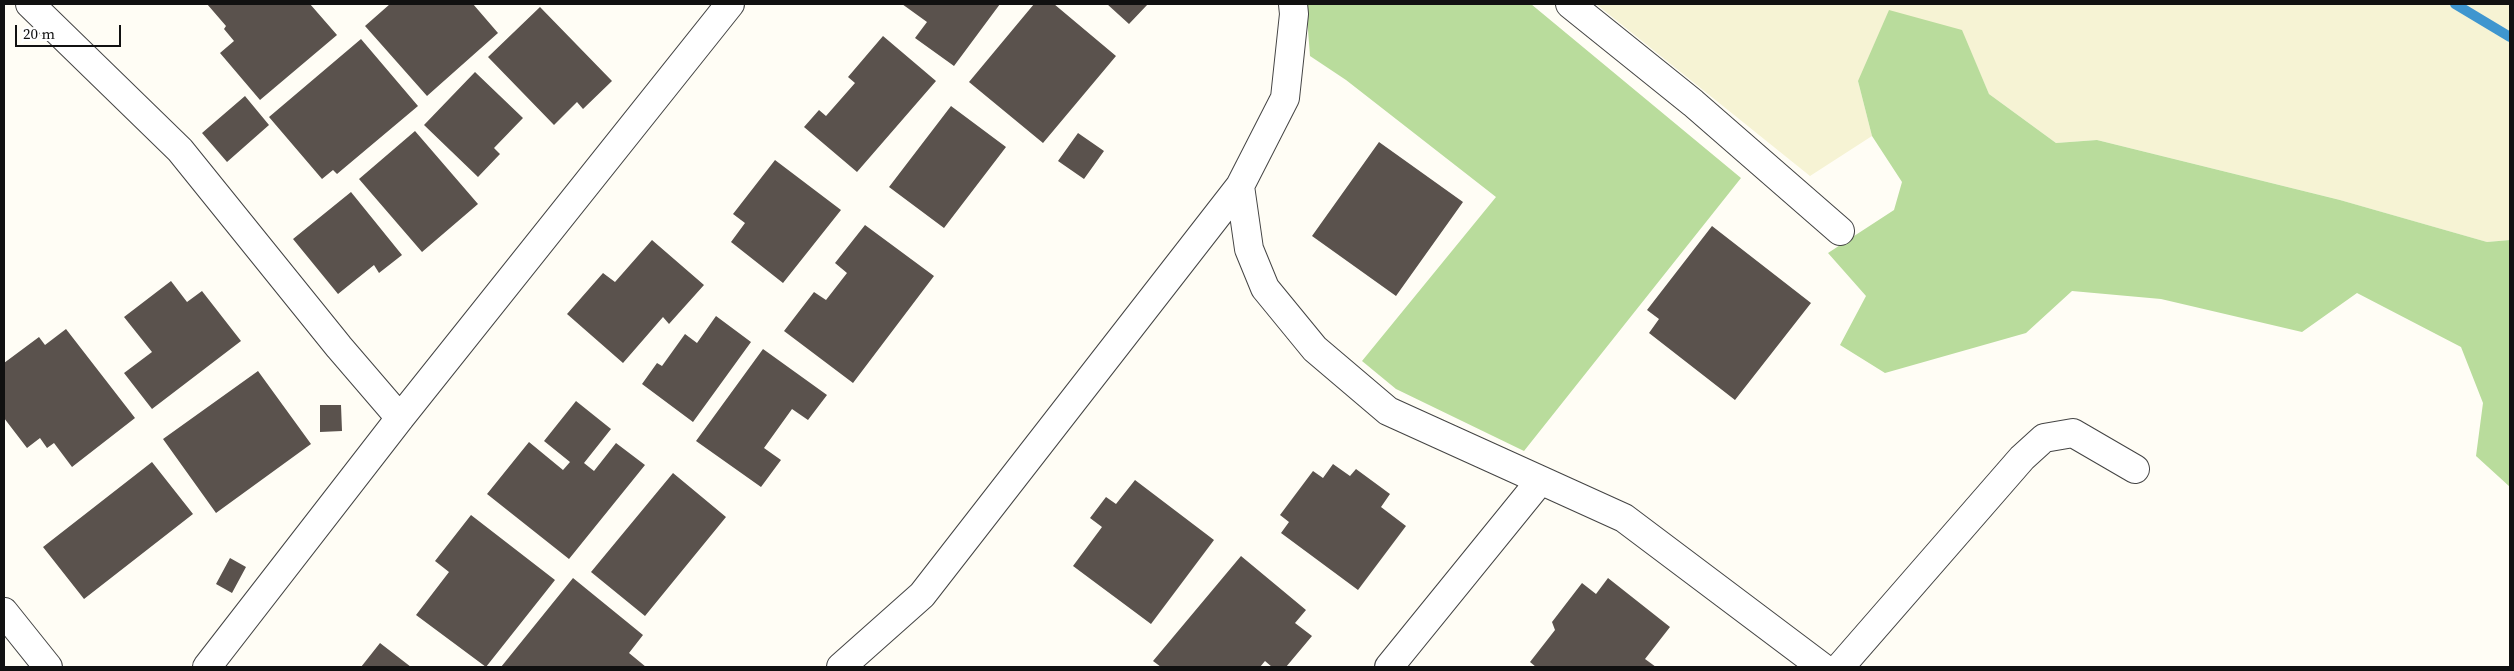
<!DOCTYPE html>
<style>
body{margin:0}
#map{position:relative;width:2514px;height:671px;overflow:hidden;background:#fffdf5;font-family:"Source Serif 4",serif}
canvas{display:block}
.frame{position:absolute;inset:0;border:5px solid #111;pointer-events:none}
.scale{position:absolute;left:15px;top:25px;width:106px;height:22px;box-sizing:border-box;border:2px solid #111;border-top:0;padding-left:6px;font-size:15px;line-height:18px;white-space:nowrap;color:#111;-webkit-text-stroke:4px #fff;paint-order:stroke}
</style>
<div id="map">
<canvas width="2514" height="671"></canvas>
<div class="frame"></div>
<div class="scale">20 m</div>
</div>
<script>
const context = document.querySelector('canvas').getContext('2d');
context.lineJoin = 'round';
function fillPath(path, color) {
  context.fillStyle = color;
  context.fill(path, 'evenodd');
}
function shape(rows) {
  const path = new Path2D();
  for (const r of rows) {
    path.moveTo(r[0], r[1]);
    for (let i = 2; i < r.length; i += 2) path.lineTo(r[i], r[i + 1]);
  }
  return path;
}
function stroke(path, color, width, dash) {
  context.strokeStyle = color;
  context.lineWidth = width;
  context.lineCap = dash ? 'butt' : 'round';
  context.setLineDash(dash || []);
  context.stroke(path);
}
fillPath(shape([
 [1596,4,2510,4,2510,240,2487,242,2340,200,2097,140,2056,143,1989,94,1961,30,1858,81,1872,136,1810,176]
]), '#f6f3d4');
fillPath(shape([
 [1306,4,1531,4,1741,178,1524,451,1396,389,1362,361,1496,197,1346,80,1310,56],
 [1889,10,1962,30,1989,94,2056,143,2097,140,2340,200,2487,242,2510,240,2510,487,2476,456,2483,403,2461,347,2357,293,2302,332,2161,299,2072,291,2026,333,1885,373,1840,345,1866,296,1828,253,1894,210,1902,182,1872,136,1858,81]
]), '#b9dc9c');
stroke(shape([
 [2455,4,2510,37]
]), '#3f96cf', 10);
fillPath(shape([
 [207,4,310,4,337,35,260,100,220,53,234,41,224,29,226,26],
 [390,4,473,4,498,33,427,96,365,26],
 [902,4,1000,4,954,66,915,38,927,22],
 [1034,4,1054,4,1116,56,1043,143,969,82],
 [1107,4,1148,4,1129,24],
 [540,7,612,81,583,109,577,102,554,125,488,57],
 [883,36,936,81,857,172,804,127,819,110,826,116,855,83,848,77],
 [361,39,418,106,337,174,333,170,322,179,269,117],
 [475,72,523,118,494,148,500,154,478,177,424,125],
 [245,96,269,125,227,162,202,133],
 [951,106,1006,147,944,228,889,187],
 [415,131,478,204,422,252,359,179],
 [1078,133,1104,151,1084,179,1058,161],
 [1379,142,1463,202,1396,296,1312,236],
 [775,160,841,210,783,283,731,242,745,223,733,214],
 [351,192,402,255,379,273,374,265,338,294,293,239],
 [865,225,934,276,853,383,784,331,814,292,826,300,847,273,835,263],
 [1712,226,1811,303,1735,400,1649,333,1659,319,1647,310],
 [652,240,704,285,669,324,663,317,623,363,567,314,603,273,615,282],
 [171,281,187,302,202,291,241,341,152,409,124,373,152,352,124,317],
 [716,316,751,342,693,422,642,384,657,363,662,366,685,334,697,343],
 [66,329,135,418,72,467,54,443,47,448,40,438,27,448,4,418,4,363,39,337,45,345],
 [763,349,827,395,808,420,792,409,764,448,781,460,761,487,696,441],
 [258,371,311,444,216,513,163,439],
 [576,401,611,429,584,463,594,471,616,443,645,465,569,559,487,494,529,442,563,470,570,462,544,441],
 [320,405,341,405,342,431,320,432],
 [152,462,193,514,84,599,43,547],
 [1333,464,1350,476,1356,469,1390,494,1381,507,1406,526,1358,590,1281,533,1289,522,1280,515,1313,471,1323,478],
 [673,473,726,517,645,616,591,572],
 [1135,480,1214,540,1151,624,1073,566,1102,527,1090,518,1106,497,1116,504],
 [471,515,555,580,486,667,416,615,449,572,435,561],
 [1241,556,1306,610,1295,623,1312,636,1286,667,1272,667,1265,661,1260,667,1161,667,1153,661],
 [230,558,246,567,232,593,216,584],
 [573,578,643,635,629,653,646,667,501,667],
 [1608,578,1670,627,1645,659,1656,667,1536,667,1530,662,1555,630,1552,622,1582,583,1596,594],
 [380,643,411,667,361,667]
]), '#5a524d');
const street = shape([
 [30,4,180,150,339,347,400,418],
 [1570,4,1693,103,1840,231],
 [1240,186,1249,249,1265,288,1315,349,1388,411,1624,518,1822,667],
 [4,612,48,667],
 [207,667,400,418,730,4],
 [841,667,922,595,1240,186,1285,98,1294,14,1293,4],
 [1389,667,1540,481],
 [1840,667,2022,458,2044,438,2073,433,2135,469]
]);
stroke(street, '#444', 30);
stroke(street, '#fff', 28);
</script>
